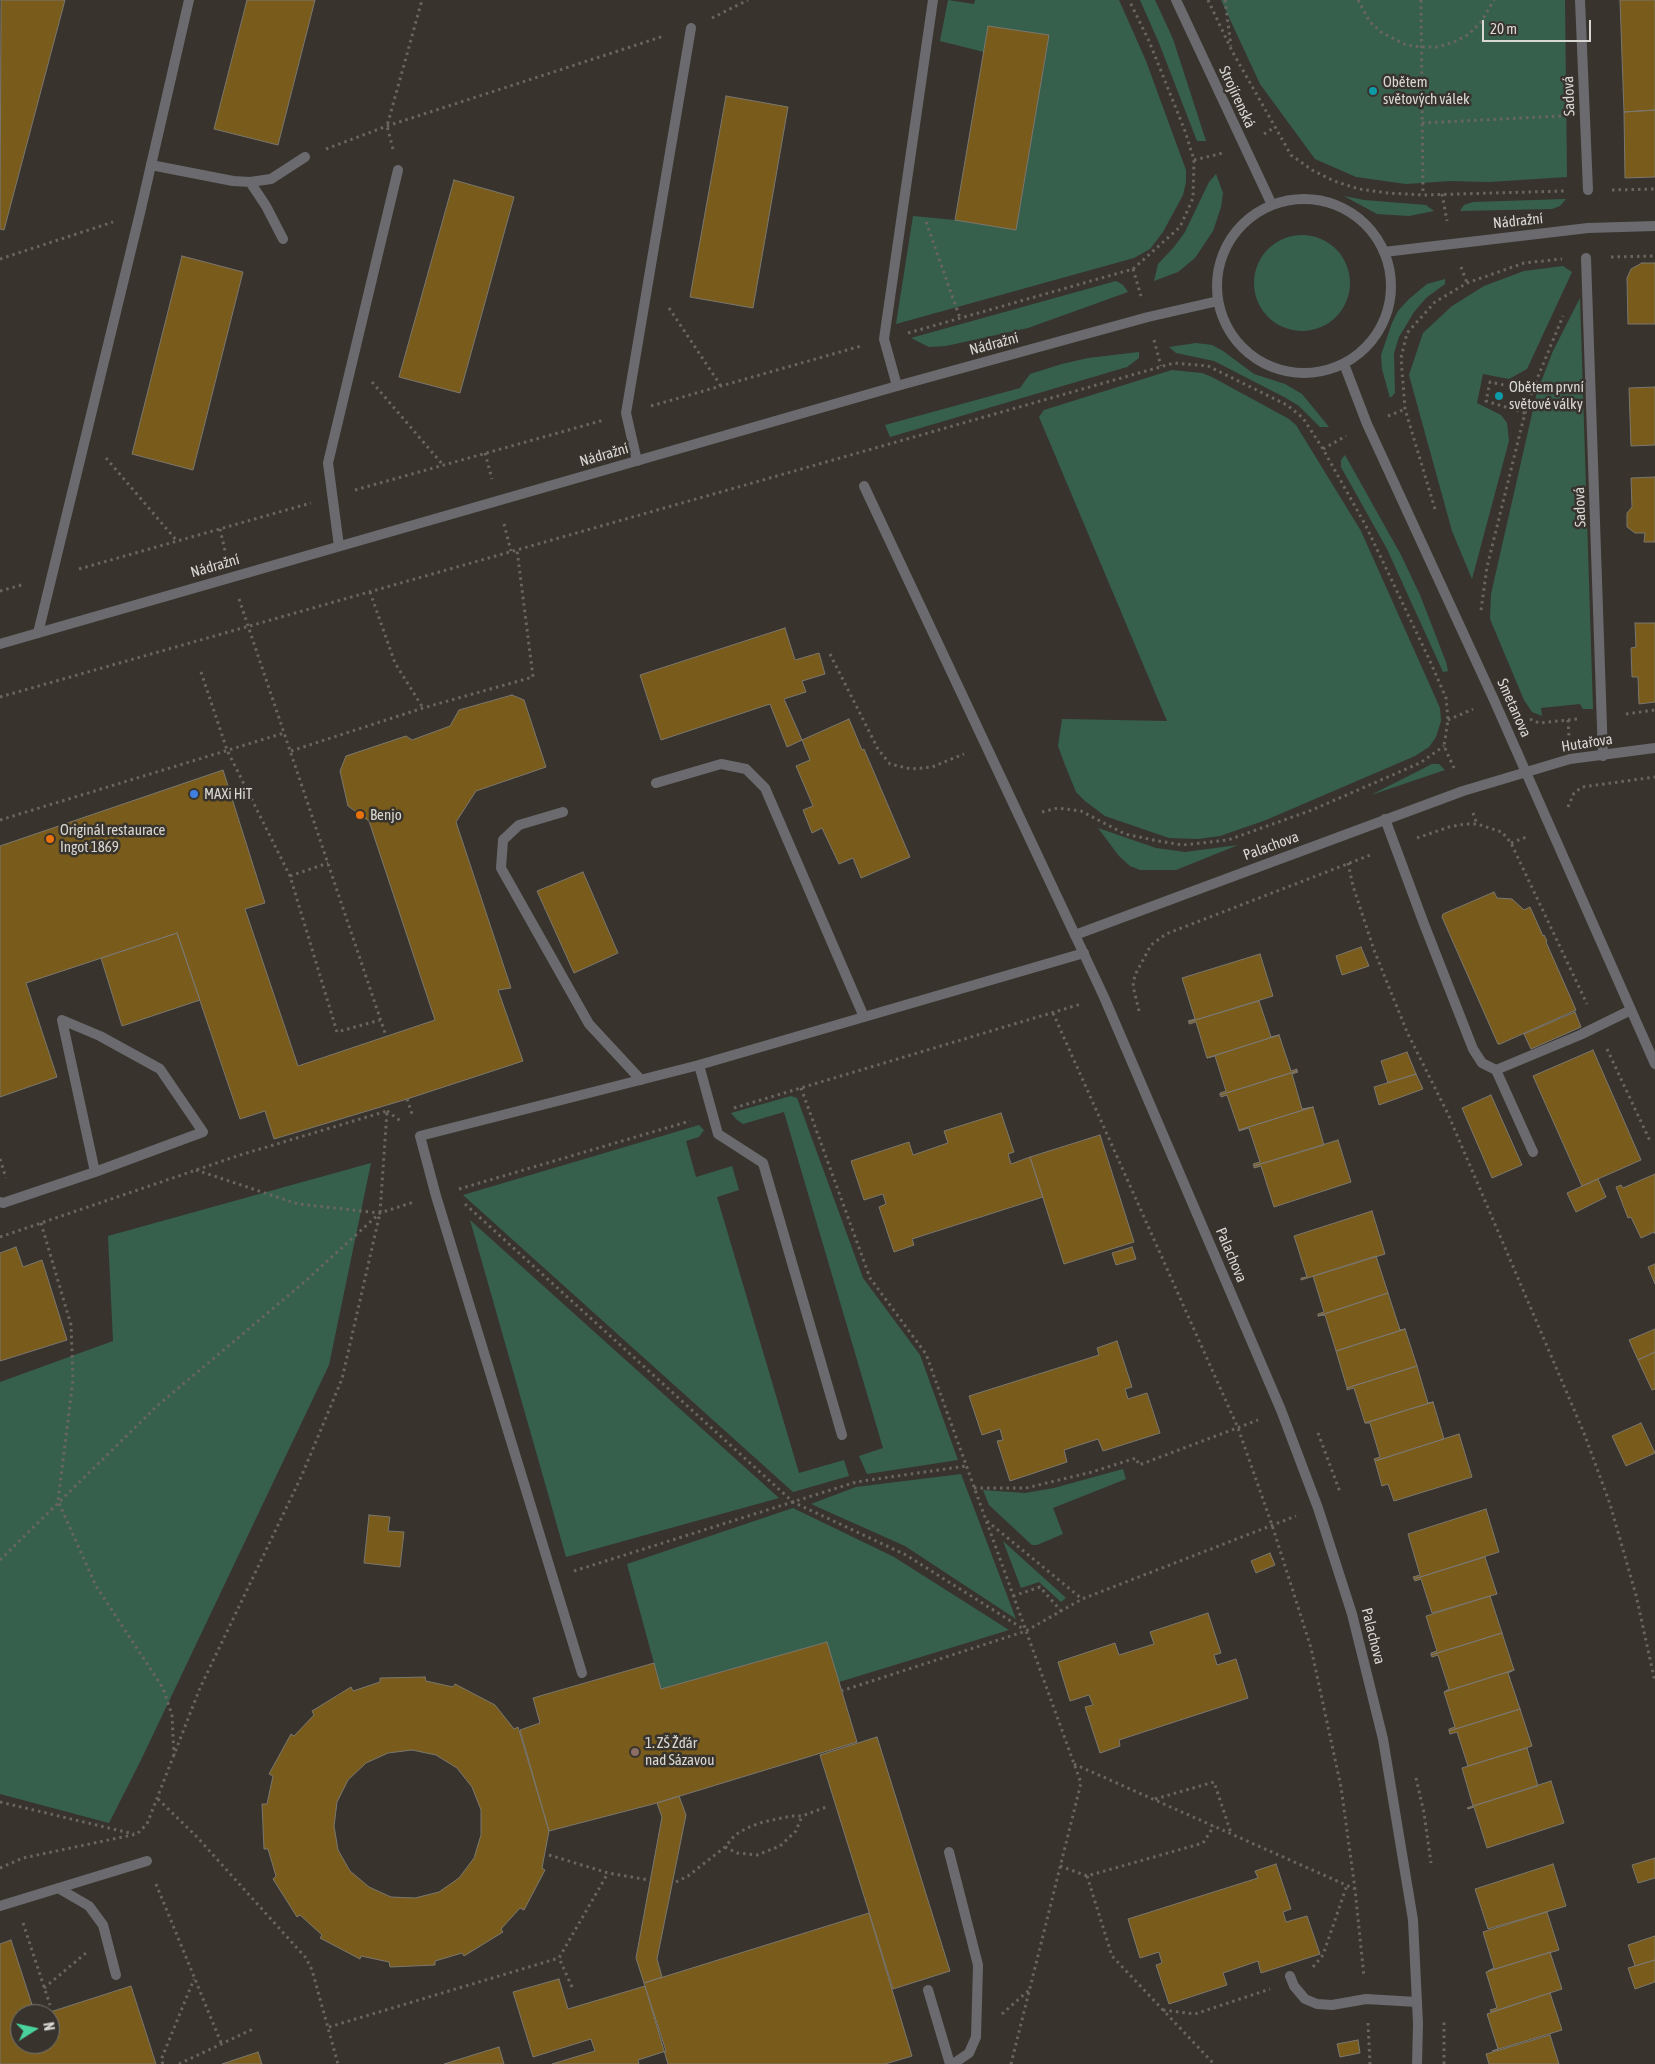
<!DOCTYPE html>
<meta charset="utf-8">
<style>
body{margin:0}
#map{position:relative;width:1655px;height:2064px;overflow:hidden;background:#38342d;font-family:"Asap Condensed",sans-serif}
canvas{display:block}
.north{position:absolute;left:10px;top:2004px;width:50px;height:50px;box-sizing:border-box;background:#38342d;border:1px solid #78756f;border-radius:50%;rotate:80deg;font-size:14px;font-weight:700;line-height:20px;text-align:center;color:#d9d7d2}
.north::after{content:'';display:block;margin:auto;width:18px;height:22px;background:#4ad49c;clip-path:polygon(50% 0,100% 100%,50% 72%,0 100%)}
.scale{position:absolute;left:1482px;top:20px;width:109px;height:22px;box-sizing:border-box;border:2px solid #d9d7d2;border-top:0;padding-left:6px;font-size:15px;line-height:18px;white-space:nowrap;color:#d9d7d2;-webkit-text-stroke:4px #38342d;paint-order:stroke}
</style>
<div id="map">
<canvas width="1655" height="2064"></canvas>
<div class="north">N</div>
<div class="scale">20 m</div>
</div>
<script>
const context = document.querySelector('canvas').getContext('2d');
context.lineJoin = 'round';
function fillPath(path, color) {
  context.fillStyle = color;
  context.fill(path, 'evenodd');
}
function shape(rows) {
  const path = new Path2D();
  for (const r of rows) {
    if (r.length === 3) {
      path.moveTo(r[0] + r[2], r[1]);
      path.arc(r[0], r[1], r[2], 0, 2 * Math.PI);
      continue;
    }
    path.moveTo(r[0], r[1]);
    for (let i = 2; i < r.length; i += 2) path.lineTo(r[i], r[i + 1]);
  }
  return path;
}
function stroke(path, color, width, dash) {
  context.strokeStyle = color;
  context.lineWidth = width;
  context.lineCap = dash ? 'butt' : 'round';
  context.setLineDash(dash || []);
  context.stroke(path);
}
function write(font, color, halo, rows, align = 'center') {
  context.font = font + ' "Asap Condensed",sans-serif';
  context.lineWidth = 5;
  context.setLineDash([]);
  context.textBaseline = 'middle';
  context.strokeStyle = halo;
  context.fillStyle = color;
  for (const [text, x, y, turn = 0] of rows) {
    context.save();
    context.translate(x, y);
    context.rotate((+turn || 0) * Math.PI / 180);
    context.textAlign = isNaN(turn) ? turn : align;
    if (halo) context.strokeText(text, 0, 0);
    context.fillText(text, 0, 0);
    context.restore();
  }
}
fillPath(shape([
 [948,0,974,4,975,0,1119,0,1146,61,1186,170,1186,182,1183,195,1163,232,1150,249,1134,258,896,324,913,216,955,220,1016,230,1049,36,988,26,984,52,940,41],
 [1140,0,1155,0,1173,39,1206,141,1197,141,1159,43],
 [1221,0,1565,0,1567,177,1489,182,1450,181,1406,184,1356,177,1315,159,1260,84],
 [1216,174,1223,193,1221,207,1213,231,1195,258,1178,272,1154,281,1158,264,1174,247,1185,232,1209,182],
 [1344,196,1364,200,1426,205,1434,211,1409,216,1377,214],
 [1566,199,1560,206,1552,209,1460,211,1464,205,1473,202],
 [1302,283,48],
 [1563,266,1572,272,1527,369,1509,379,1483,374,1477,403,1501,415,1507,423,1509,441,1472,579,1452,531,1409,375,1423,333,1452,306,1484,286,1524,271],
 [1445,279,1445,284,1426,298,1414,312,1399,337,1394,353,1395,393,1390,398,1382,369,1381,355,1392,323,1398,311,1409,299,1427,284],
 [1116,281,1123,285,1128,292,1028,328,946,346,929,347,911,338],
 [1580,298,1593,709,1583,709,1580,704,1541,708,1542,716,1532,712,1524,700,1490,619,1491,594,1537,392,1553,351],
 [1196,343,1212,345,1223,351,1254,374,1285,384,1302,394,1329,427,1320,427,1299,406,1286,398,1214,361,1176,353,1169,347],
 [1139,352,1139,358,1127,367,890,437,885,425,1020,388,1030,374,1062,364,1088,358],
 [1172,370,1202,373,1212,377,1289,419,1296,425,1361,531,1440,708,1441,721,1436,737,1429,747,1415,756,1266,820,1220,836,1198,839,1169,838,1105,816,1085,801,1076,792,1065,765,1058,746,1062,719,1167,721,1039,417,1044,410],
 [1345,455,1401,555,1420,595,1446,662,1448,671,1443,672,1387,549,1341,467,1341,460],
 [1432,764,1439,764,1445,770,1371,795],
 [1098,828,1156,848,1185,852,1238,845,1176,870,1140,870,1130,866,1119,856],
 [791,1096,797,1098,863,1278,920,1355,958,1460,867,1474,859,1456,883,1448,784,1112,743,1124,737,1120,731,1113],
 [699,1125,704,1130,699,1137,686,1141,696,1177,732,1166,739,1190,717,1197,799,1473,844,1460,849,1476,793,1492,463,1195],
 [371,1163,329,1365,140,1762,109,1823,0,1794,0,1382,113,1341,108,1236],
 [470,1220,779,1498,566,1557],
 [1123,1469,1126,1479,1053,1508,1063,1534,1037,1545,1032,1545,989,1505,983,1490,1025,1493,1054,1488],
 [961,1474,1016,1619,905,1546,811,1504,856,1487],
 [793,1508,894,1557,1009,1630,839,1682,827,1642,661,1689,627,1564],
 [1003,1541,1066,1598,1061,1602,1039,1582,1021,1588]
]), '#37604c');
const building = shape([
 [1,0,65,0,4,230,0,229,1,0],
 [247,0,315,0,278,145,214,129,247,0],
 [1620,0,1655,0,1655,110,1624,112,1620,0],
 [988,26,1049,35,1016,230,955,220,988,26],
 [726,96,788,107,753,308,690,297,726,96],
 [1655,110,1655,177,1625,178,1624,112,1655,110],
 [454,180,514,197,460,393,399,377,454,180],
 [182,256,243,272,193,470,132,454,182,256],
 [1642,263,1655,263,1655,324,1628,324,1627,278,1631,269,1642,263],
 [1655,387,1655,445,1631,446,1629,388,1655,387],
 [1655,477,1655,542,1644,542,1645,533,1635,533,1627,527,1627,513,1632,507,1631,478,1655,477],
 [1635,623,1655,623,1655,702,1639,704,1638,677,1632,677,1631,648,1636,647,1635,623],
 [785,628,795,660,819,653,825,674,802,681,806,692,784,699,802,740,787,747,770,704,661,740,640,675,785,628],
 [512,695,524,700,546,767,476,791,456,822,511,988,498,990,523,1061,407,1099,274,1139,265,1111,240,1119,177,933,26,983,57,1077,0,1097,0,846,223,770,265,903,245,909,298,1066,435,1020,369,821,348,806,340,771,346,756,406,736,412,740,450,726,459,710,512,695],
 [849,719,862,750,864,749,910,857,861,878,853,858,839,864,822,828,812,833,803,810,813,806,796,766,810,760,802,740,849,719],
 [583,872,618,953,574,973,537,891,583,872],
 [1494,892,1497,898,1512,899,1524,910,1530,907,1543,936,1544,935,1547,941,1546,942,1576,1010,1500,1044,1498,1044,1442,917,1443,914,1494,892],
 [177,933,200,1000,122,1026,101,958,177,933],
 [1361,947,1369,966,1342,975,1336,956,1361,947],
 [1260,954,1273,996,1189,1022,1188,1021,1195,1019,1182,978,1260,954],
 [1259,1001,1271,1037,1279,1035,1207,1058,1196,1022,1189,1024,1189,1022,1259,1001],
 [1575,1012,1581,1027,1531,1049,1524,1034,1575,1012],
 [1279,1035,1291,1071,1297,1069,1297,1071,1220,1095,1220,1093,1226,1091,1215,1056,1207,1058,1279,1035],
 [1593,1050,1641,1160,1582,1186,1533,1076,1593,1050],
 [1407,1052,1416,1074,1388,1083,1381,1061,1407,1052],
 [1297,1071,1298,1072,1292,1074,1302,1109,1313,1107,1239,1130,1227,1095,1221,1097,1220,1095,1297,1071],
 [1416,1074,1423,1089,1379,1105,1374,1087,1416,1074],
 [1491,1095,1522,1165,1492,1178,1462,1108,1491,1095],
 [1313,1107,1324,1145,1254,1166,1253,1164,1260,1162,1249,1128,1239,1131,1239,1130,1313,1107],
 [1001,1113,1014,1152,1008,1154,1011,1164,1030,1157,1043,1197,912,1239,914,1245,894,1252,879,1207,886,1204,883,1194,864,1200,851,1161,909,1142,913,1155,948,1143,944,1131,1001,1113],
 [1100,1135,1134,1242,1064,1264,1030,1157,1100,1135],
 [1338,1140,1351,1182,1274,1207,1261,1166,1254,1168,1254,1166,1338,1140],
 [1655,1174,1655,1234,1654,1232,1641,1238,1631,1217,1628,1218,1616,1187,1621,1185,1623,1188,1655,1174],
 [1598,1179,1606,1197,1576,1212,1567,1193,1598,1179],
 [1372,1211,1385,1254,1301,1280,1301,1278,1307,1277,1294,1236,1372,1211],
 [16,1247,23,1267,42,1260,67,1340,0,1361,0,1253,16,1247],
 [1132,1247,1136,1259,1116,1265,1112,1253,1132,1247],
 [1376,1256,1388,1293,1318,1316,1318,1314,1324,1312,1313,1276,1376,1256],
 [1655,1264,1655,1284,1648,1267,1655,1264],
 [1388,1293,1400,1330,1405,1329,1336,1351,1325,1315,1318,1316,1388,1293],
 [1405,1329,1417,1366,1347,1388,1336,1351,1405,1329],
 [1655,1329,1655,1352,1638,1360,1629,1340,1655,1329],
 [1117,1341,1132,1387,1125,1389,1128,1399,1147,1393,1160,1433,1103,1451,1098,1439,1064,1450,1067,1462,1010,1481,997,1441,1003,1440,1000,1429,982,1435,969,1396,1099,1355,1097,1348,1117,1341],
 [1655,1352,1655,1389,1652,1390,1638,1360,1655,1352],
 [1417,1366,1428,1403,1433,1402,1365,1423,1354,1388,1347,1390,1347,1388,1417,1366],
 [1433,1402,1444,1439,1375,1461,1374,1459,1380,1457,1370,1423,1365,1423,1433,1402],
 [1641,1423,1655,1453,1626,1466,1612,1436,1641,1423],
 [1459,1434,1472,1477,1394,1501,1388,1484,1382,1486,1375,1461,1459,1434],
 [1486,1509,1499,1552,1414,1579,1413,1577,1420,1575,1408,1534,1486,1509],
 [369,1515,390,1517,388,1531,404,1532,400,1567,364,1563,369,1515],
 [1270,1553,1275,1565,1256,1573,1251,1561,1270,1553],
 [1485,1557,1497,1594,1432,1613,1421,1579,1415,1581,1414,1579,1485,1557],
 [1490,1596,1502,1633,1431,1655,1431,1653,1437,1651,1426,1616,1490,1596],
 [1208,1613,1221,1653,1214,1655,1217,1665,1236,1659,1248,1698,1119,1740,1120,1746,1100,1753,1085,1707,1093,1705,1089,1695,1070,1701,1058,1662,1115,1643,1119,1655,1154,1644,1150,1632,1208,1613],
 [1502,1633,1514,1670,1444,1692,1449,1689,1438,1655,1432,1657,1431,1655,1502,1633],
 [827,1642,857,1742,657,1803,549,1831,520,1730,540,1723,533,1698,654,1663,661,1689,827,1642],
 [1514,1670,1508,1673,1520,1709,1449,1731,1449,1729,1455,1727,1444,1692,1514,1670],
 [425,1677,426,1681,453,1687,455,1684,495,1705,514,1729,518,1727,549,1831,542,1868,545,1870,524,1910,520,1908,501,1929,503,1932,464,1956,462,1953,435,1961,435,1965,390,1967,389,1962,361,1956,360,1959,320,1938,322,1935,300,1915,297,1917,273,1879,276,1876,268,1849,264,1849,262,1804,267,1804,273,1776,269,1774,291,1734,294,1736,314,1715,312,1711,351,1687,353,1691,380,1682,380,1678,425,1677],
 [412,1750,436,1755,457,1768,472,1787,481,1810,481,1835,474,1858,459,1878,439,1892,415,1898,391,1897,369,1887,350,1871,338,1850,334,1826,337,1802,348,1780,366,1763,388,1753,412,1750],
 [1520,1709,1532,1746,1468,1766,1457,1732,1450,1734,1449,1731,1520,1709],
 [877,1737,950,1971,893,1989,820,1755,877,1737],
 [1527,1748,1538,1786,1473,1806,1462,1768,1527,1748],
 [1551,1781,1564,1823,1487,1848,1474,1807,1468,1809,1467,1808,1551,1781],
 [679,1796,686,1815,657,1959,662,1977,644,1983,636,1958,662,1817,657,1803,679,1796],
 [1655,1858,1655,1878,1638,1883,1632,1865,1655,1858],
 [1276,1864,1291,1909,1283,1912,1286,1922,1307,1916,1320,1954,1261,1973,1258,1961,1223,1973,1227,1985,1169,2004,1156,1965,1162,1963,1159,1952,1140,1958,1128,1919,1258,1878,1255,1871,1276,1864],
 [1553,1864,1566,1906,1488,1929,1475,1889,1553,1864],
 [1547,1912,1559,1950,1488,1971,1494,1968,1483,1932,1547,1912],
 [869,1913,912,2056,885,2064,668,2064,644,1983,869,1913],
 [1655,1936,1655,1960,1635,1966,1628,1945,1655,1936],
 [11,1940,35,2014,20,2014,20,2044,50,2044,50,2014,44,2014,131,1986,156,2064,0,2064,0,1944,11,1940],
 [1550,1952,1562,1989,1491,2012,1490,2010,1497,2008,1486,1972,1550,1952],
 [1655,1960,1655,1982,1635,1989,1628,1968,1655,1960],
 [559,1979,568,2009,645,1986,666,2051,638,2060,639,2064,552,2064,595,2051,591,2039,533,2057,513,1992,559,1979],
 [1550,1993,1562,2030,1492,2051,1498,2049,1487,2014,1550,1993],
 [1550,2035,1559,2064,1489,2064,1486,2054,1550,2035],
 [1358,2040,1360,2053,1340,2057,1337,2044,1358,2040],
 [499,2047,504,2064,444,2064,499,2047],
 [258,2052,262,2064,222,2064,258,2052]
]);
fillPath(building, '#795b1b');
stroke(building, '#7b776f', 1);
stroke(shape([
 [1208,0,1232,51,1291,155,1312,170,1334,181,1359,189,1388,193,1423,195,1565,191],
 [1225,0,1231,46],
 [1358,0,1370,22,1381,32,1406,45,1421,47,1438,47,1454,42,1469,34,1481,22,1494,0],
 [1421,0,1423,195],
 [712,18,748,0],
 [1422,123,1561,116],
 [1264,134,1275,127],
 [326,149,387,126,664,36],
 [393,149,387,126,422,0],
 [1194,160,1223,153],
 [1612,190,1655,189],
 [1442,194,1447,221],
 [926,222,960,318],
 [1611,257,1655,256],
 [0,259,113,222],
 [1461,267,1467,283],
 [1133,269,1141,296],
 [669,308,721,386],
 [908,333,1133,269,1180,227,1193,198,1194,160,1185,131,1149,41,1129,0],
 [1154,340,1161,366],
 [372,382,443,465],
 [651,406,861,346],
 [1525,413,1486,401,1490,382,1532,391],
 [1388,416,1405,409],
 [1323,449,1346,436],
 [485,453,492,479],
 [106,458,177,541],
 [355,490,604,420],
 [1435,509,1405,409,1401,358,1407,333,1435,302,1467,283,1524,263,1562,259],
 [504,524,511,551],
 [220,529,226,555],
 [79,569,311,503],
 [0,591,25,584],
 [370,592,395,663,423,708],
 [239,599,386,1036],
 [1481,610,1487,567,1525,413,1532,391,1563,316],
 [830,654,878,749,890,764,911,769,932,767,964,754],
 [201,672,227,750,290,876,337,1032,380,1020],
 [0,697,1174,363,1208,366,1287,405,1303,418,1323,449,1366,526,1430,661,1446,698,1448,720,1444,746,1454,768],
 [1626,714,1655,710],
 [1530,719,1539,723,1578,719],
 [1448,720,1473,709],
 [1568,720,1569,737],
 [291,751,423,708,533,677,517,550],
 [1568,807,1574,793,1582,787,1655,777],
 [1042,812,1058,808,1081,811,1125,834,1158,841,1183,845,1228,840,1312,810,1420,763,1444,746],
 [1473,813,1477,824],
 [0,820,284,733],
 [1417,838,1449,827,1465,824,1477,824,1502,832,1511,843,1587,1004],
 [1511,843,1529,836],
 [1348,863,1353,886,1374,950,1407,1032,1448,1114,1584,1433,1610,1504,1636,1595,1655,1682],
 [290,876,328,863],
 [1139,1011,1133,986,1135,975,1151,945,1166,934,1373,854],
 [1053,1013,1238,1428,1272,1525,1311,1648,1341,1787,1355,1889,1364,1977],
 [1607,1049,1650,1141],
 [801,1088,870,1278,926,1354,1081,1783,1011,2064],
 [407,1099,412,1114],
 [734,1108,1081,1004],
 [387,1111,402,1122],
 [0,1159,6,1178],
 [196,1170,298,1204,380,1213,414,1202],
 [459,1189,690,1121],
 [465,1204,793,1502,906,1555,1025,1630],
 [41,1223,71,1325,73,1380,58,1501,96,1586,163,1688,172,1715,174,1755],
 [0,1237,240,1155,387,1111],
 [1318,1433,1340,1492],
 [974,1488,1026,1488,1092,1472,1136,1458,1139,1465,1258,1420],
 [987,1521,1082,1599],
 [0,1560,157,1406,302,1284,380,1213],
 [574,1571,856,1482,966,1466],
 [1013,1596,1040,1587,1061,1611],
 [841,1691,1026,1631,1082,1599,1296,1516],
 [1074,1764,1355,1889],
 [1416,1778,1424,1813,1431,1863],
 [158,1799,197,1837,306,1958,312,1970,338,2064],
 [1155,1799,1214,1782,1231,1833],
 [0,1802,134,1834],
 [725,1847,737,1853,757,1855,780,1846,796,1831,802,1816],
 [549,1855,608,1873,649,1880],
 [1060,1866,1087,1876,1203,1843,1214,1826],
 [0,1868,23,1858,137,1834,147,1824,200,1688,302,1475,342,1379,380,1213,387,1111],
 [1087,1876,1112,1956,1214,2064],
 [676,1882,688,1876,725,1847,735,1835,747,1828,763,1822,791,1816,802,1816,829,1806],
 [156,1884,222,2045],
 [23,1923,50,2005],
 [1313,1967,1323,1955,1347,1885],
 [572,1987,559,1958,608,1873],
 [44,1988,86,1953],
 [1163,2010,1195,2014,1270,1989],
 [1002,2014,1029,1990],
 [1368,2023,1370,2064],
 [329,2027,559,1958],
 [163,2064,161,2060,194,1979],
 [179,2064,253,2029],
 [1444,2064,1444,2021]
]), '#69665f', 3, [2.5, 4]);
stroke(shape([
 [151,165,233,181,250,182,271,179,305,157],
 [250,182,266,206,283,239],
 [864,486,1075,935],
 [656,783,721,764,746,769,765,788,864,1017],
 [563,812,519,825,503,840,501,868,589,1024,641,1080],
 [1385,819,1424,924,1473,1049,1482,1063,1496,1070,1533,1152],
 [699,1065,718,1134,763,1163,842,1435],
 [1496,1070,1580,1035,1631,1010],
 [0,1202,3,1203,95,1172,203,1132,160,1069,100,1036,62,1020,95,1172],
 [582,1673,436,1196,420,1136,699,1065,1084,953],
 [949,1852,978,1965,976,2037,969,2053,953,2064],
 [58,1888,89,1906,103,1925,116,1975],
 [0,1906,147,1861],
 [1290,1976,1294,1986,1305,1999,1317,2004,1332,2005,1366,1999,1417,2002],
 [928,1990,950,2064]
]), '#6b6b6f', 10);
stroke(shape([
 [1580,0,1588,190],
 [1384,252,1588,228,1655,226],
 [1586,258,1603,756],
 [897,386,884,339,933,0],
 [637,461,626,413,691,28],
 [339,546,328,463,398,170],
 [38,633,140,213,189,0],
 [1417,2064,1418,2024,1413,1920,1383,1739,1352,1614,1318,1508,1281,1410,1104,997,1075,935,1463,791,1570,759,1655,748]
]), '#6b6b6f', 10);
stroke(shape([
 [1176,0,1272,205],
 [1304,286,87],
 [1344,364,1367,424,1494,700,1655,1064],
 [0,644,897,386,1148,317,1218,301]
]), '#6b6b6f', 10);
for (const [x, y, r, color] of [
 [1373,91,5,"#0f9aa8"],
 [1499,396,5,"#0f9aa8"],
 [194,794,5,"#3f7fe0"],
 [360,815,5,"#e8710a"],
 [50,839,5,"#e8710a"],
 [635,1752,5,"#8d6e63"]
]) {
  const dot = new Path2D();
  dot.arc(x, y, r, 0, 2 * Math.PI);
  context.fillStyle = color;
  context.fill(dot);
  stroke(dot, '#38342d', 2);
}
write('15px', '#d9d7d2', '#38342d', [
 ["Obětem",1383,82],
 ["světových válek",1383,99],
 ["Obětem první",1509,387],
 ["světové války",1509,404],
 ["MAXi HiT",204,794],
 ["Benjo",370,815],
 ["Originál restaurace",60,830],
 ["Ingot 1869",60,847],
 ["1. ZŠ Žďár",645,1743],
 ["nad Sázavou",645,1760]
], 'left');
write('15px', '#d9d7d2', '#38342d', [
 ["Sadová",1569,96,-92],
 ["Strojírenská",1237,97,65],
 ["Nádražní",1518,221,-6],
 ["Nádražní",994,344,-15],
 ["Nádražní",604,455,-16],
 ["Sadová",1580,507,-92],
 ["Nádražní",215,566,-16],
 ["Smetanova",1514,708,66],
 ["Hutařova",1587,743,-9],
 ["Palachova",1271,846,-20],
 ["Palachova",1231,1255,67],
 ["Palachova",1373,1636,76]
]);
</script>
